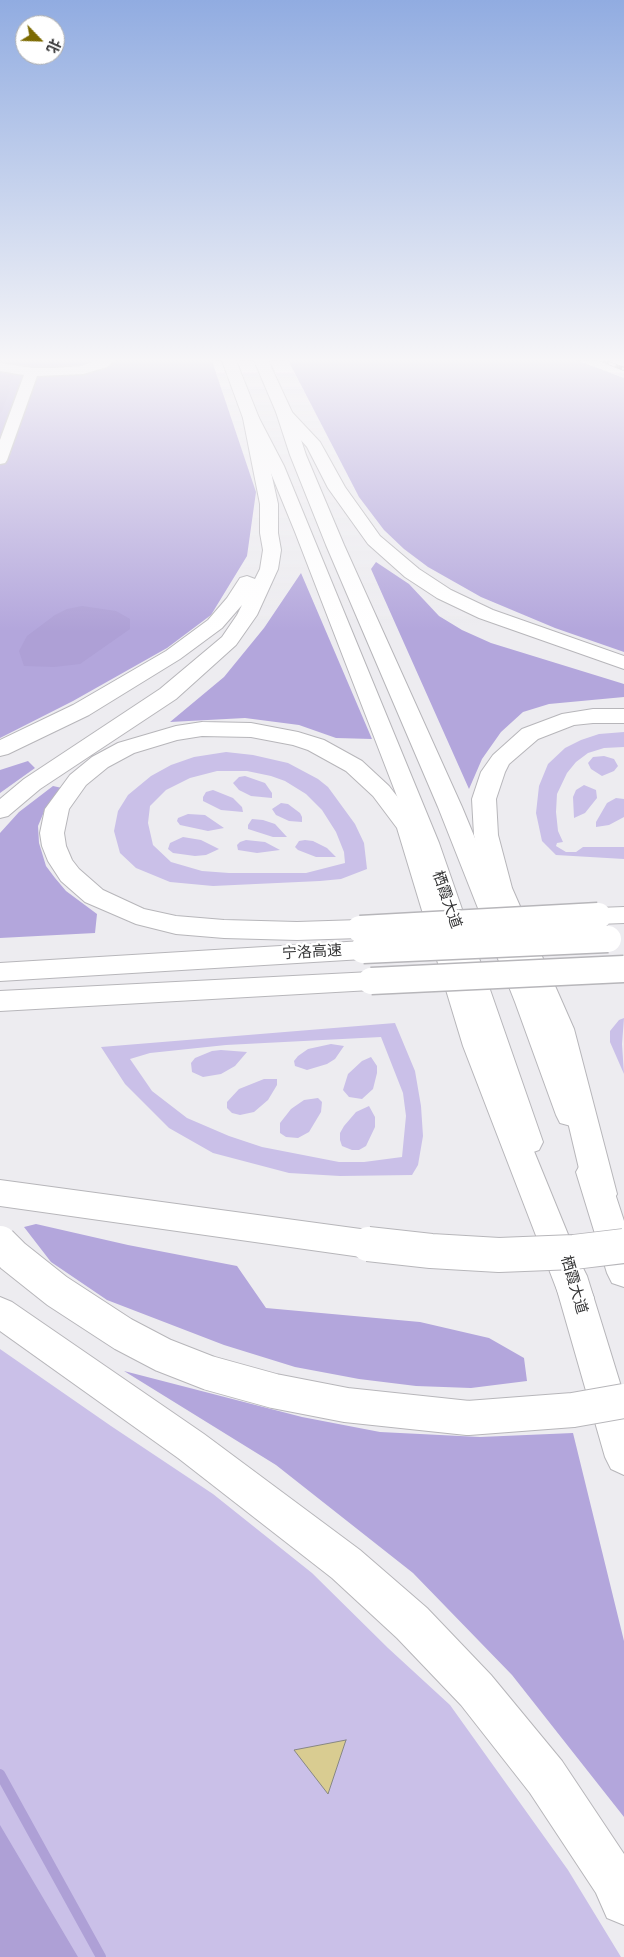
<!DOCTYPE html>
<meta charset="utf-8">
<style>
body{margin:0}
#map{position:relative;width:624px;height:1957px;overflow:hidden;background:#edecf0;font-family:"Nunito Sans","Noto Sans SC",sans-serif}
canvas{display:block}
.north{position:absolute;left:15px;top:15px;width:50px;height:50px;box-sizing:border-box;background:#fff;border:1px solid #aeaeae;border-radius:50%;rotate:114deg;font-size:14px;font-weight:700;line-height:20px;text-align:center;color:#343435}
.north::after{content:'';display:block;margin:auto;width:18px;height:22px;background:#7c6a01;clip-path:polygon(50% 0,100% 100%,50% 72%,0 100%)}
</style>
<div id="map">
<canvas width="624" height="1957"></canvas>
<div class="north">北</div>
</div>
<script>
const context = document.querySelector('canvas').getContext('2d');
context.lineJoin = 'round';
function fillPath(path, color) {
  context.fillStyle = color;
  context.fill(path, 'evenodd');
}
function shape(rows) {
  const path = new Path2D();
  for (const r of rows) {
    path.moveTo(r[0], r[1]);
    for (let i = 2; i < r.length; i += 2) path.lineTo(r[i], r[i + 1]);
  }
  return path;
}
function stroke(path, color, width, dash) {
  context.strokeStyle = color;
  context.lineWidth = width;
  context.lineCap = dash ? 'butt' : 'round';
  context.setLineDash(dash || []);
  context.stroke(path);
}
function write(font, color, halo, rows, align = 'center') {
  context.font = font + ' "Nunito Sans","Noto Sans SC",sans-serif';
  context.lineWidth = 5;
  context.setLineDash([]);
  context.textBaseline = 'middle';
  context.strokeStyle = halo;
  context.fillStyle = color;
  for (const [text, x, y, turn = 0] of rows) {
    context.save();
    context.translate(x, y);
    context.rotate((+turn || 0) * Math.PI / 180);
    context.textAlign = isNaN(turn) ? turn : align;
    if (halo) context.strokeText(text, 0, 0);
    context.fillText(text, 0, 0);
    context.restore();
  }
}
fillPath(shape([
 [624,732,624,747,604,748,588,753,576,762,567,773,557,794,556,812,558,831,563,842,557,843,556,846,566,852,576,852,583,847,624,847,624,859,556,855,542,841,536,813,539,786,548,764,565,748,581,740,599,734],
 [226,752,253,755,288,763,318,779,328,787,355,824,364,843,367,869,341,879,320,881,213,886,170,882,136,868,120,853,114,831,118,811,128,795,151,776,171,765,194,757],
 [217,771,247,771,271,776,285,781,306,794,322,810,336,832,344,852,345,863,306,873,229,873,202,871,171,862,153,845,148,823,150,806,166,790,190,778],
 [604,756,614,759,618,766,614,771,602,776,591,769,588,763,593,757],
 [245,776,265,783,272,793,272,798,251,796,239,790,233,783,239,777],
 [584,785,596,790,597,798,585,813,574,818,573,797,576,790],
 [213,790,233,798,242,807,243,812,221,810,203,801,203,797,206,792],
 [616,798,624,799,624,817,609,825,596,827,596,822,607,803],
 [281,803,288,804,300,813,302,817,302,822,289,821,276,815,272,809],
 [188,814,205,815,224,828,208,831,180,825,177,821,178,818],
 [252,819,263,820,275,824,287,837,273,837,248,829,248,825],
 [183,837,201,840,219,849,206,855,195,856,173,853,168,849,170,843],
 [246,840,265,842,280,850,257,853,238,850,237,845,240,842],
 [305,840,313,841,327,848,336,857,316,857,298,850,295,847,299,841],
 [624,1018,622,1044,624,1074,610,1042,610,1031,619,1020],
 [395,1023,415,1071,421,1106,423,1136,418,1165,412,1175,340,1176,289,1173,213,1153,169,1128,125,1084,101,1047],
 [381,1037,403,1093,406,1116,402,1157,364,1162,339,1162,262,1147,229,1136,187,1118,152,1091,130,1059,150,1053,226,1045],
 [331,1044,344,1046,335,1059,327,1064,307,1070,295,1066,294,1061,298,1056,308,1049],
 [221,1050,247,1052,235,1066,221,1074,203,1077,192,1072,191,1063,195,1058,212,1051],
 [371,1057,377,1066,377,1073,373,1089,362,1099,349,1097,343,1090,348,1074,362,1061],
 [264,1079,277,1079,277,1085,268,1100,254,1112,240,1115,232,1113,227,1108,227,1102,239,1089],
 [318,1098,322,1102,321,1112,309,1132,298,1138,286,1137,280,1133,280,1123,291,1109,304,1100],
 [369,1106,375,1117,375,1127,366,1146,359,1150,352,1150,342,1146,340,1140,340,1133,344,1126,356,1112],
 [0,1349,111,1426,213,1494,312,1573,388,1648,450,1705,568,1870,621,1957,0,1957]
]), '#cac0e8');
fillPath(shape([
 [11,358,211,358,256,492,247,556,211,615,167,648,73,701,0,738,0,379],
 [287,358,571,358,624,378,624,652,555,628,481,597,428,567,404,549,384,530,359,497],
 [376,562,409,584,439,616,462,630,491,643,624,684,624,697,549,704,523,712,501,732,482,759,469,789,371,569],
 [301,573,372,739,336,738,299,725,245,718,170,722,224,677,264,628],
 [28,761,35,768,0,793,0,770],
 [53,786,62,788,46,807,38,826,39,843,46,866,55,878,66,891,97,914,95,933,0,938,0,833,19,812],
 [36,1224,128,1245,237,1266,266,1308,420,1322,489,1338,524,1358,527,1381,471,1388,416,1386,359,1379,295,1367,224,1345,107,1300,51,1262,24,1227],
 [124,1371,302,1417,380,1432,480,1437,573,1433,624,1641,624,1817,512,1675,413,1573,276,1465]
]), '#b3a6dc');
fillPath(shape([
 [2,358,21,358,0,408,0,369],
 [82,606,116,611,130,619,130,629,80,664,54,667,24,666,19,651,27,636,55,615,67,609],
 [0,1825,78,1957,79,1957,0,1957]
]), '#aea0d6');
stroke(shape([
 [0,411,8,389]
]), '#aea0d6', 4);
stroke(shape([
 [0,1774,101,1957]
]), '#aea0d6', 10);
const building = shape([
 [346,1740,328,1794,294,1750,346,1740]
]);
fillPath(building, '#d9cc91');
stroke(building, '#888884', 1);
const minor = shape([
 [103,358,118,358,107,367,83,374,37,376,7,460,5,463,0,464,0,440,24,375,0,371,0,363,32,368,56,368,82,366,103,358]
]);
const trunk = shape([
 [221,358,235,358,259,418,284,466,439,843,543,1142,539,1150,528,1154,517,1150,513,1142,415,843,295,532,268,466,243,418,221,358],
 [253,358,267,358,292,412,306,455,344,545,462,807,543,1002,586,1115,582,1123,571,1126,560,1123,556,1115,515,1002,438,807,326,545,290,455,276,412,253,358],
 [592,1160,603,1163,608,1172,624,1221,624,1287,612,1283,607,1273,576,1172,581,1163,592,1160],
 [570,1262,582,1266,587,1276,624,1396,624,1475,611,1469,605,1457,553,1276,558,1266,570,1262]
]);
const motorway = shape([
 [284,407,289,409,320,442,345,487,380,536,419,569,451,590,493,610,624,656,624,669,479,618,437,598,405,577,368,544,328,488,307,447,276,412,279,409,284,407],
 [251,413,257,415,259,418,278,504,278,533,281,550,278,569,257,615,236,645,176,699,40,789,8,816,0,818,0,799,24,779,160,689,222,637,237,615,242,605,222,628,180,659,89,715,8,754,0,756,0,740,73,705,166,651,208,620,227,598,240,578,247,576,255,579,260,569,263,550,260,533,260,504,243,418,245,415,251,413],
 [593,709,624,709,624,723,593,723,574,725,538,739,509,764,505,772,496,799,498,835,512,888,574,1029,617,1194,612,1203,601,1207,590,1203,585,1194,546,1029,486,888,474,835,472,799,481,772,493,755,522,729,562,714,593,709],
 [202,722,251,723,298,732,324,740,362,761,389,786,421,827,491,1046,594,1298,589,1308,577,1313,565,1308,560,1298,463,1046,397,828,373,796,346,771,308,750,293,745,251,737,202,736,177,740,134,753,108,767,86,785,69,809,64,833,66,846,72,860,79,869,103,890,144,909,176,916,224,920,297,922,360,920,369,923,373,929,369,935,360,938,297,940,224,938,176,934,136,924,85,902,61,881,48,861,42,846,40,833,45,809,70,775,92,757,118,743,176,726,202,722],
 [624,907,624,923,598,924,589,922,585,916,589,910,598,908,624,907],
 [363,941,373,944,376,950,373,956,363,959,0,981,0,963,363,941],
 [371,972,381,974,385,981,381,988,371,990,0,1011,0,991,371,972],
 [0,1180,368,1230,380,1234,385,1244,380,1254,368,1258,0,1206,0,1180],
 [0,1297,12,1302,204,1434,360,1550,427,1608,491,1675,562,1761,624,1854,624,1925,607,1918,596,1893,530,1793,461,1705,397,1638,332,1578,178,1458,0,1331,0,1297]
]);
stroke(minor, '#b7b6ba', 3);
stroke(trunk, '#b7b6ba', 2);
stroke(motorway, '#b7b6ba', 2);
fillPath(minor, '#fff');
fillPath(trunk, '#fff');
fillPath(motorway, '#fff');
const rail = shape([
 [596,358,624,369]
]);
stroke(rail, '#737375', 4);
stroke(rail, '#fff', 2.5, [7]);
const motorwayBridgeFar1 = shape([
 [360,929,598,916],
 [363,950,608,939],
 [371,981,624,969]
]);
const motorwayBridge = shape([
 [0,1243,13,1256,57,1291,123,1334,163,1355,209,1373,274,1391,346,1405,468,1418,573,1410,624,1401],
 [368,1244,431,1251,499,1255,574,1252,624,1246]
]);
stroke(motorwayBridgeFar1, '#b7b6ba', 29, []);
stroke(motorwayBridge, '#b7b6ba', 36, []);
stroke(motorwayBridgeFar1, '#fff', 26);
stroke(motorwayBridge, '#fff', 34);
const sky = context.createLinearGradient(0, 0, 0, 632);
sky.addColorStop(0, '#91ace1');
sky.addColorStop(0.57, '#f7f6f8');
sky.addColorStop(1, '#f7f6f800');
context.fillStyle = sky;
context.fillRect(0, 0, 624, 632);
write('15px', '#343435', '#fff', [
 ["栖霞大道",446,900,71],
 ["宁洛高速",312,953,-3],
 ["栖霞大道",573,1285,74]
]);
</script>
